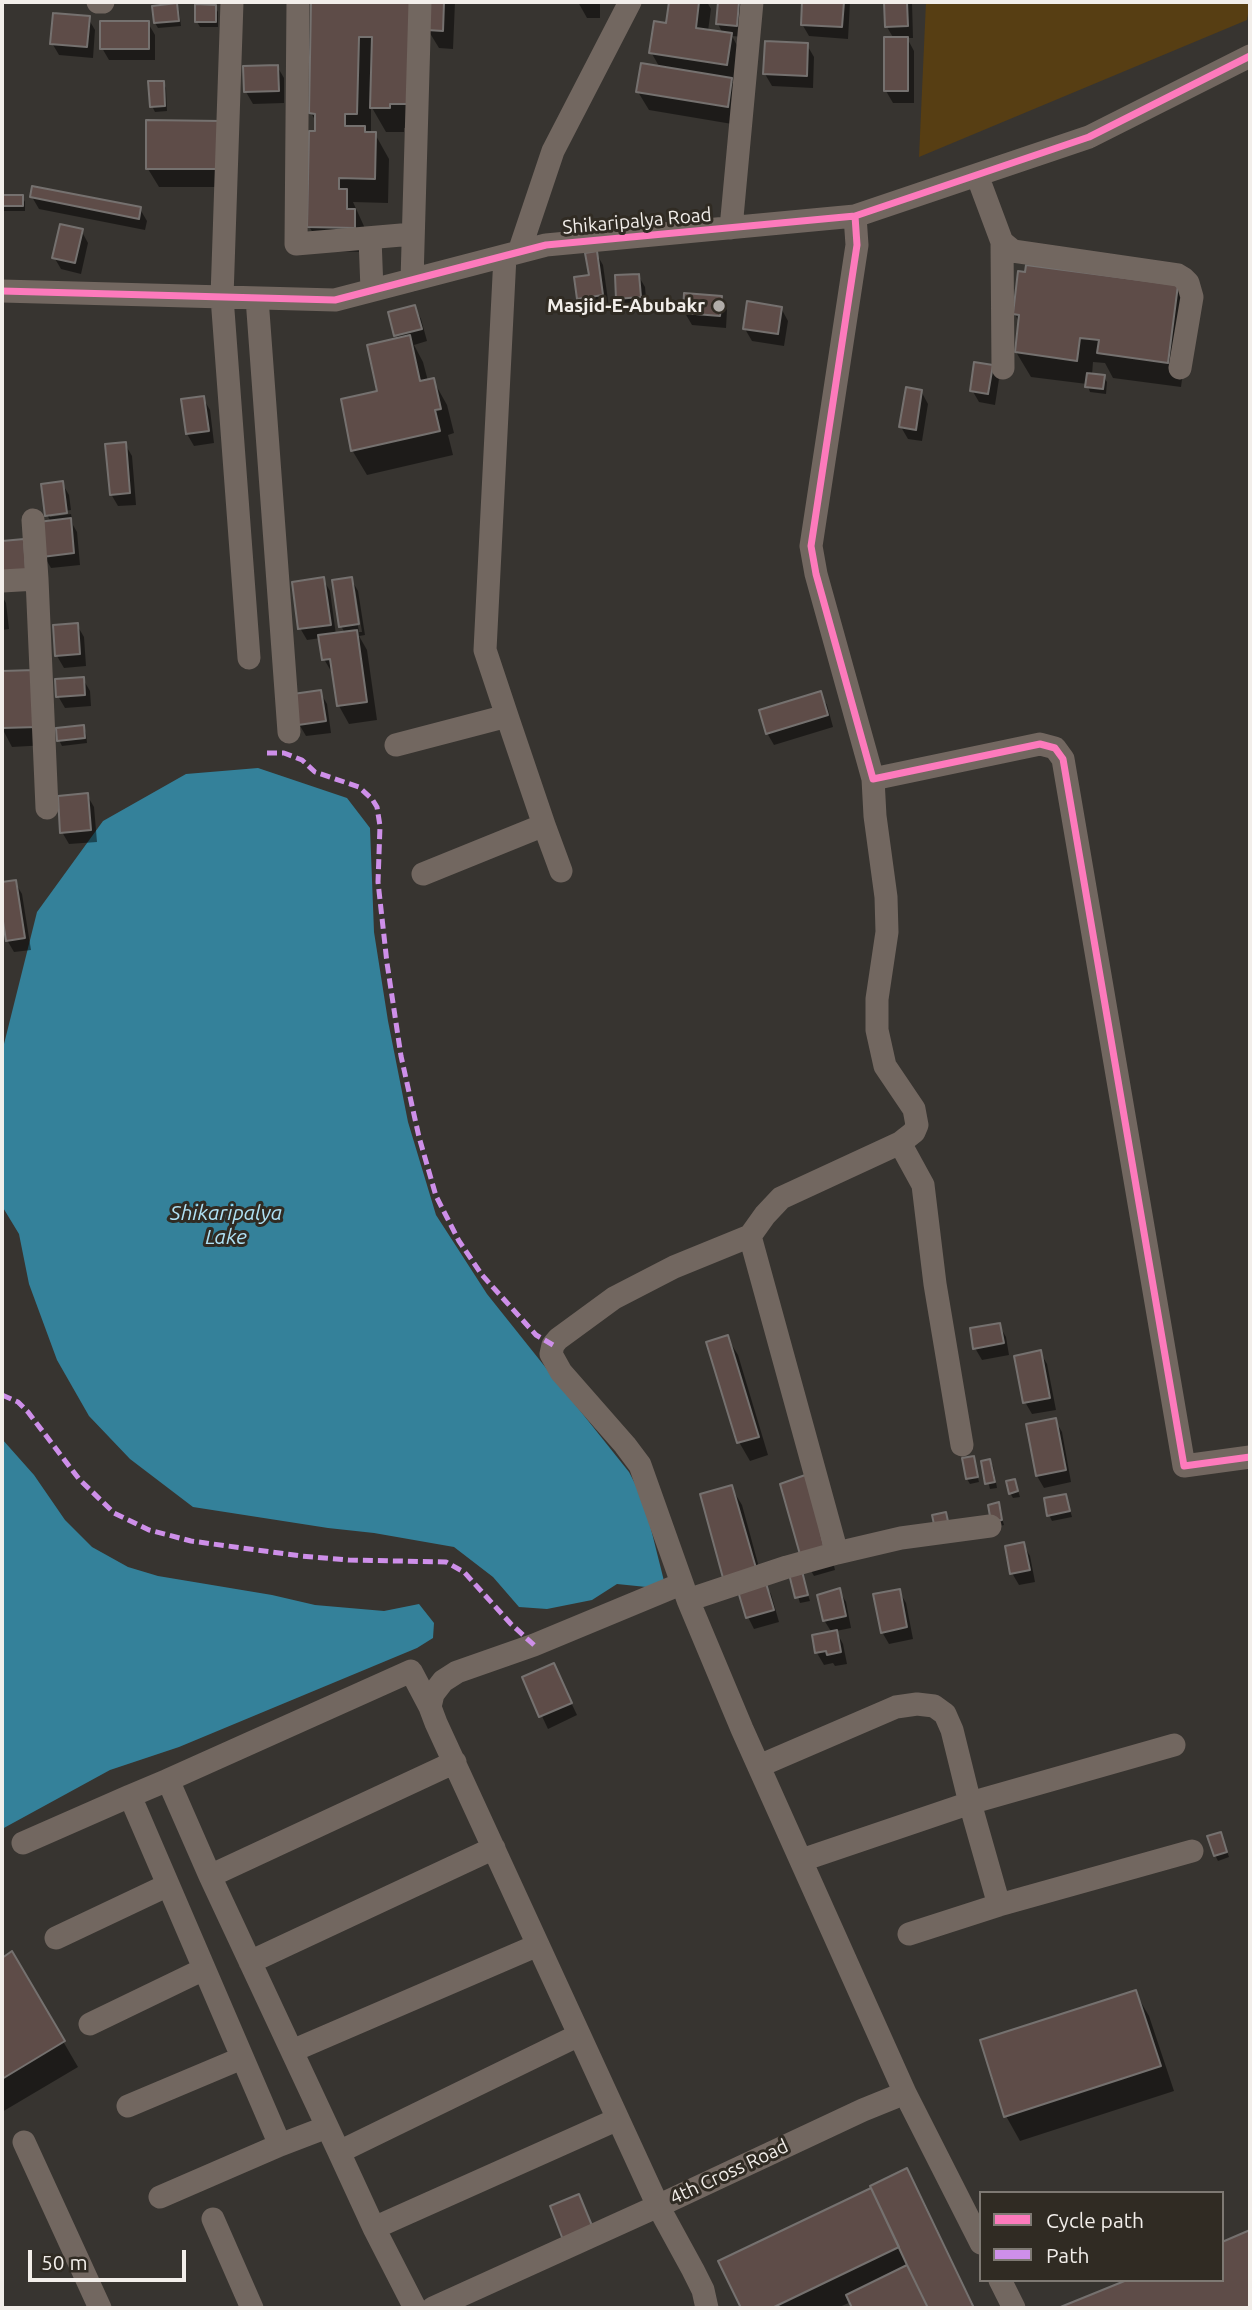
<!DOCTYPE html>
<style>
body{margin:0}
#map{position:relative;width:1252px;height:2310px;overflow:hidden;background:#373430;font-family:Ubuntu,sans-serif}
canvas{display:block}
.frame{position:absolute;inset:0;border:4px solid #f2eeea;pointer-events:none}
.legend{position:absolute;left:979px;top:2191px;width:245px;height:91px;box-sizing:border-box;background:#302b23;border:2px solid #7e7973;margin:0;padding:9px 12px;list-style:none;font-size:21px;color:#f2eeea}
.legend li{display:flex;align-items:center;gap:14px;height:35px}
.legend b{width:35px;border:2px solid #7e7973}
.scale{position:absolute;left:28px;top:2250px;width:158px;height:32px;box-sizing:border-box;border:4px solid #f2eeea;border-top:0;padding-left:9px;font-size:21px;line-height:24px;white-space:nowrap;color:#f2eeea;-webkit-text-stroke:5px #302b23;paint-order:stroke}
</style>
<div id="map">
<canvas width="1252" height="2310"></canvas>
<div class="frame"></div>
<ul class="legend">
<li><b style="height:9px;background:#fd7abc"></b>Cycle path</li>
<li><b style="height:9px;background:#ce8fe9"></b>Path</li>
</ul>
<div class="scale">50 m</div>
</div>
<script>
const context = document.querySelector('canvas').getContext('2d');
context.lineJoin = 'round';
function fillPath(path, color) {
  context.fillStyle = color;
  context.fill(path, 'evenodd');
}
function shape(rows) {
  const path = new Path2D();
  for (const r of rows) {
    path.moveTo(r[0], r[1]);
    for (let i = 2; i < r.length; i += 2) path.lineTo(r[i], r[i + 1]);
  }
  return path;
}
function stroke(path, color, width, dash) {
  context.strokeStyle = color;
  context.lineWidth = width;
  context.lineCap = dash ? 'butt' : 'round';
  context.setLineDash(dash || []);
  context.stroke(path);
}
function write(font, color, halo, rows, align = 'center') {
  context.font = font + ' Ubuntu,sans-serif';
  context.lineWidth = 6;
  context.setLineDash([]);
  context.textBaseline = 'middle';
  context.strokeStyle = halo;
  context.fillStyle = color;
  for (const [text, x, y, turn = 0] of rows) {
    context.save();
    context.translate(x, y);
    context.rotate((+turn || 0) * Math.PI / 180);
    context.textAlign = isNaN(turn) ? turn : align;
    if (halo) context.strokeText(text, 0, 0);
    context.fillText(text, 0, 0);
    context.restore();
  }
}
fillPath(shape([
 [926,2,1250,2,1247,20,919,157]
]), '#573e13');
fillPath(shape([
 [258,768,347,798,370,828,374,932,388,1021,408,1122,436,1215,487,1294,629,1472,644,1501,666,1589,617,1584,592,1600,547,1609,519,1607,493,1577,454,1547,374,1533,328,1528,193,1507,130,1459,89,1416,57,1360,29,1284,19,1234,2,1206,2,1052,37,912,103,821,186,774],
 [2,1439,34,1475,65,1520,92,1547,128,1567,158,1576,272,1595,315,1605,384,1611,419,1604,434,1623,433,1638,417,1648,179,1747,110,1770,2,1829]
]), '#34819a');
fillPath(shape([
 [313,2,425,2,422,129,404,128,404,132,386,132,371,106,371,134,375,134,389,159,388,203,353,202,368,235,368,252,323,251,309,226,317,123,311,113],
 [429,2,455,2,453,49,439,48,428,30],
 [578,2,600,2,600,18,587,18],
 [671,2,707,2,711,9,708,31,723,34,718,24,719,2,740,2,746,11,744,37,732,36,741,53,737,83,732,82,742,98,738,125,649,110,638,92,660,68,651,52,667,25],
 [804,2,850,2,848,39,809,36,802,24],
 [886,2,912,2,913,38,907,38,914,51,914,103,893,103,886,91,894,39,887,27],
 [176,5,179,10,181,26,158,28,155,23],
 [215,6,218,12,218,27,200,27,197,22],
 [88,18,95,30,93,58,59,55,52,43],
 [148,23,155,35,155,60,109,60,102,48],
 [807,45,814,57,813,88,772,86,765,74],
 [277,66,284,78,284,103,253,104,246,92],
 [163,82,166,88,167,111,155,112,152,106],
 [231,141,231,187,159,187,148,169],
 [2,196,22,196,25,202,25,211,2,211],
 [32,197,140,209,147,221,145,230,39,209],
 [81,230,88,243,81,274,61,269,54,257],
 [596,253,603,265,609,307,585,310,578,298,591,276],
 [638,275,645,287,647,309,625,310,618,298],
 [1177,287,1191,312,1181,387,1113,378,1105,363,1093,362,1092,375,1104,377,1107,382,1106,394,1090,392,1087,384,1031,377,1016,352,1020,324,1015,314],
 [721,298,727,310,726,328,692,325,685,313],
 [415,307,421,319,427,341,414,345,423,362,428,381,433,380,447,405,454,433,448,435,453,455,367,475,352,450,379,392,398,339,390,314],
 [781,308,788,321,784,346,752,341,745,329],
 [992,367,999,379,995,405,979,402,972,390],
 [921,391,928,404,922,441,908,439,901,427],
 [203,398,210,410,214,443,194,446,187,434],
 [125,444,132,456,136,505,118,506,111,494],
 [62,483,69,495,71,510,50,513,50,517,71,514,73,525,77,532,80,565,51,568,44,556,51,522,47,515],
 [323,579,330,591,336,635,345,633,341,626,351,579,358,591,365,635,359,636,367,650,377,720,349,724,339,706,335,678,324,659,321,638,307,640,300,628],
 [352,589,355,589,362,632,359,632],
 [2,596,6,603,9,629,2,630],
 [77,625,84,637,86,666,64,668,57,656],
 [3,673,47,745,12,747,2,728],
 [83,679,90,691,91,706,65,708,58,696],
 [320,692,327,704,331,733,306,736,299,724],
 [820,693,827,705,833,727,774,745,767,733],
 [83,727,86,733,87,743,62,746,59,740],
 [87,795,94,807,97,842,69,844,62,832],
 [15,882,22,894,31,950,14,952,7,940,2,903,2,884],
 [999,1325,1006,1337,1009,1355,982,1360,975,1348],
 [727,1337,738,1355,768,1455,750,1461,739,1442],
 [1040,1352,1047,1364,1056,1410,1032,1414,1025,1402],
 [1055,1420,1062,1432,1071,1482,1044,1488,1037,1476],
 [973,1458,979,1482,970,1484,967,1479],
 [989,1461,993,1466,997,1488,990,1489,983,1462],
 [1015,1481,1020,1497,1013,1498,1010,1493],
 [731,1487,742,1505,763,1582,771,1594,779,1622,754,1629,748,1617],
 [817,1495,835,1570,814,1576,803,1557],
 [1066,1496,1072,1517,1052,1521,1049,1515],
 [998,1504,1004,1525,996,1527],
 [1023,1544,1030,1556,1035,1582,1019,1585,1012,1573],
 [801,1573,810,1601,800,1603,791,1575],
 [839,1590,846,1602,851,1628,836,1631,843,1644,847,1664,835,1666,833,1663,824,1665,817,1653,832,1633,824,1620],
 [899,1591,906,1603,913,1639,889,1644,882,1632],
 [553,1665,577,1715,548,1729,524,1678],
 [1223,1839,1229,1857,1218,1861,1215,1855],
 [12,1954,78,2067,2,2112,2,1960],
 [1135,1992,1149,2016,1174,2091,1020,2141,1006,2116],
 [907,2171,921,2195,975,2308,854,2308,851,2302,837,2308,743,2308,720,2262],
 [1250,2232,1250,2308,1063,2308,1132,2280,1222,2280,1222,2244]
]), '#0007');
const building = shape([
 [311,2,411,2,409,104,390,104,390,108,370,108,372,37,359,37,357,114,345,114,345,126,365,126,365,132,376,132,375,179,339,178,339,189,347,189,347,209,355,209,355,228,307,227,309,131,315,131,315,114,309,113,311,2],
 [428,2,444,2,443,31,427,30,428,2],
 [669,2,699,2,696,28,732,33,727,65,649,53,654,21,666,23,669,2],
 [718,2,739,2,737,26,716,24,718,2],
 [802,2,844,2,842,27,801,25,802,2],
 [884,2,907,2,908,26,885,27,884,2],
 [177,3,179,21,154,23,152,6,177,3],
 [195,4,216,5,216,22,195,22,195,4],
 [53,13,90,16,87,47,50,44,53,13],
 [100,21,149,21,149,49,100,49,100,21],
 [884,37,908,37,908,91,884,91,884,37],
 [765,41,808,43,807,76,763,74,765,41],
 [641,63,732,78,728,107,636,92,641,63],
 [278,65,279,91,244,92,243,66,278,65],
 [148,81,164,81,165,106,150,107,148,81],
 [146,120,221,121,221,169,146,169,146,120],
 [32,186,141,207,139,219,30,197,32,186],
 [2,195,23,195,23,206,2,206,2,195],
 [60,224,83,229,75,263,52,258,60,224],
 [597,251,603,295,577,299,574,277,589,275,585,253,597,251],
 [1026,265,1178,285,1168,363,1097,353,1099,340,1080,338,1077,361,1015,352,1019,315,1013,314,1018,271,1025,272,1026,265],
 [639,274,641,297,616,299,615,275,639,274],
 [684,293,722,296,720,316,683,313,684,293],
 [747,301,782,307,778,334,743,329,747,301],
 [415,305,422,329,394,336,388,312,415,305],
 [410,335,420,381,434,378,441,409,435,410,440,431,351,451,341,399,377,391,367,345,410,335],
 [974,362,993,365,988,394,970,391,974,362],
 [1087,373,1105,375,1103,389,1085,387,1087,373],
 [906,387,922,390,916,430,899,427,906,387],
 [204,396,209,431,186,434,181,399,204,396],
 [126,442,130,493,110,495,105,444,126,442],
 [63,481,67,513,45,516,41,484,63,481],
 [71,518,74,553,42,557,38,522,71,518],
 [24,539,26,571,3,573,2,541,24,539],
 [324,577,331,625,298,629,292,582,324,577],
 [352,577,359,624,339,627,332,580,352,577],
 [78,623,80,654,55,656,53,625,78,623],
 [357,630,367,702,337,706,330,659,322,660,318,635,357,630],
 [35,670,38,727,2,728,2,671,35,670],
 [84,677,85,695,56,697,55,679,84,677],
 [321,690,326,721,298,725,293,694,321,690],
 [821,691,828,715,766,734,759,710,821,691],
 [84,725,85,738,57,741,56,728,84,725],
 [88,793,91,830,60,833,58,796,88,793],
 [16,880,25,938,6,941,2,915,2,882,16,880],
 [1000,1323,1004,1343,973,1349,970,1328,1000,1323],
 [728,1335,759,1437,737,1443,706,1342,728,1335],
 [1041,1350,1050,1398,1023,1403,1014,1356,1041,1350],
 [1056,1418,1066,1470,1036,1476,1026,1424,1056,1418],
 [974,1456,978,1477,966,1479,962,1458,974,1456],
 [990,1459,995,1482,985,1484,981,1461,990,1459],
 [808,1474,825,1551,801,1558,780,1484,808,1474],
 [1015,1479,1018,1491,1009,1494,1006,1481,1015,1479],
 [732,1485,756,1568,723,1578,700,1494,732,1485],
 [1066,1494,1070,1511,1047,1516,1044,1498,1066,1494],
 [999,1502,1002,1520,991,1522,988,1505,999,1502],
 [946,1512,949,1526,935,1529,932,1515,946,1512],
 [1024,1542,1030,1570,1010,1574,1005,1546,1024,1542],
 [802,1571,808,1595,795,1598,789,1574,802,1571],
 [765,1580,774,1610,746,1618,737,1588,765,1580],
 [840,1588,846,1616,823,1621,817,1595,840,1588],
 [900,1589,907,1627,881,1633,873,1594,900,1589],
 [837,1630,841,1652,827,1655,826,1651,815,1653,812,1635,837,1630],
 [554,1663,572,1703,539,1717,522,1677,554,1663],
 [1221,1832,1227,1852,1214,1856,1207,1836,1221,1832],
 [12,1951,65,2041,2,2079,2,1958,12,1951],
 [1136,1990,1161,2066,1004,2117,980,2040,1136,1990],
 [907,2168,974,2308,928,2308,907,2265,870,2186,907,2168],
 [871,2188,899,2247,772,2308,741,2308,718,2261,871,2188],
 [579,2194,595,2233,565,2245,550,2206,579,2194],
 [1250,2230,1250,2308,1058,2308,1127,2280,1222,2280,1222,2242,1250,2230],
 [907,2265,928,2308,852,2308,846,2295,907,2265]
]);
fillPath(building, '#5e4c48');
stroke(building, '#75716f', 2);
stroke(shape([
 [98,2,103,2],
 [232,2,222,297,249,658],
 [298,2,296,244,413,234],
 [977,175,1002,242,1013,251,1178,275,1183,278,1188,283,1192,297,1180,368],
 [855,216,857,245,811,546,816,574,873,779,1040,744,1055,748,1063,759,1184,1466,1250,1457],
 [731,228,752,2],
 [370,238,372,290],
 [1002,242,1003,368],
 [519,252,553,151,630,2],
 [412,280,420,2],
 [2,291,335,300,546,245,855,216,1089,137,1250,56],
 [257,298,289,732],
 [33,520,37,579],
 [2,581,37,579,47,808],
 [396,745,507,716,485,650,505,256],
 [544,825,561,871],
 [423,874,544,825,507,716],
 [900,1143,923,1185,935,1284,962,1445],
 [750,1236,837,1553],
 [688,1600,640,1465,625,1445,561,1372,551,1354,553,1345,558,1339,614,1298,674,1267,750,1236,765,1215,781,1198,900,1143,914,1132,917,1125,914,1109,885,1066,877,1030,877,999,887,932,886,897,875,816,873,779],
 [430,1707,411,1671,168,1780,210,1876,339,2152,579,2035],
 [759,1766,896,1707,917,1704,934,1706,945,1714,952,1730,970,1803,999,1905],
 [130,1796,168,1780],
 [23,1843,130,1796,280,2145,327,2127],
 [802,1860,970,1803,1174,1745],
 [210,1876,455,1762],
 [909,1934,999,1905,1192,1851],
 [56,1938,168,1885],
 [250,1962,494,1848],
 [90,2024,204,1969],
 [292,2051,538,1945],
 [128,2106,242,2058],
 [24,2142,100,2308],
 [339,2152,374,2228,415,2308],
 [160,2197,280,2145],
 [213,2219,252,2308],
 [374,2228,618,2119],
 [981,2243,905,2093,742,1729,688,1600,787,1567,837,1553,901,1538,990,1526],
 [1000,2280,1014,2308],
 [433,2308,658,2206,436,1723,430,1707,433,1694,443,1681,457,1672,534,1645,681,1584],
 [707,2308,703,2290,693,2270,658,2206,863,2110,905,2093]
]), '#726760', 23);
stroke(shape([
 [267,753,284,753,302,760,315,772,359,787,372,799,377,807,380,826,378,882,387,963,401,1056,419,1137,436,1196,459,1241,482,1275,536,1335,553,1345],
 [2,1395,18,1402,28,1412,79,1479,114,1513,149,1530,191,1541,301,1556,349,1560,446,1562,464,1572,511,1624,534,1645]
]), '#ce8fe9', 5, [10, 5]);
stroke(shape([
 [855,216,857,245,811,546,816,574,873,779,1040,744,1055,748,1063,759,1184,1466,1250,1457],
 [2,291,335,300,546,245,855,216,1089,137,1250,56]
]), '#fd7abc', 7);
for (const [x, y, r, color] of [
 [719,306,7,"#b1ada9"]
]) {
  const dot = new Path2D();
  dot.arc(x, y, r, 0, 2 * Math.PI);
  context.fillStyle = color;
  context.fill(dot);
  stroke(dot, '#302b23', 2.5);
}
write('19px', '#f2eeea', '#302b23', [
 ["Shikaripalya Road",637,221,-5],
 ["4th Cross Road",729,2172,-25]
]);
write('bold 19px', '#f2eeea', '#302b23', [
 ["Masjid-E-Abubakr",705,306]
], 'right');
write('italic 21px', '#b0e2f5', '#302b23', [
 ["Shikaripalya",226,1213],
 ["Lake",226,1237]
]);
</script>
